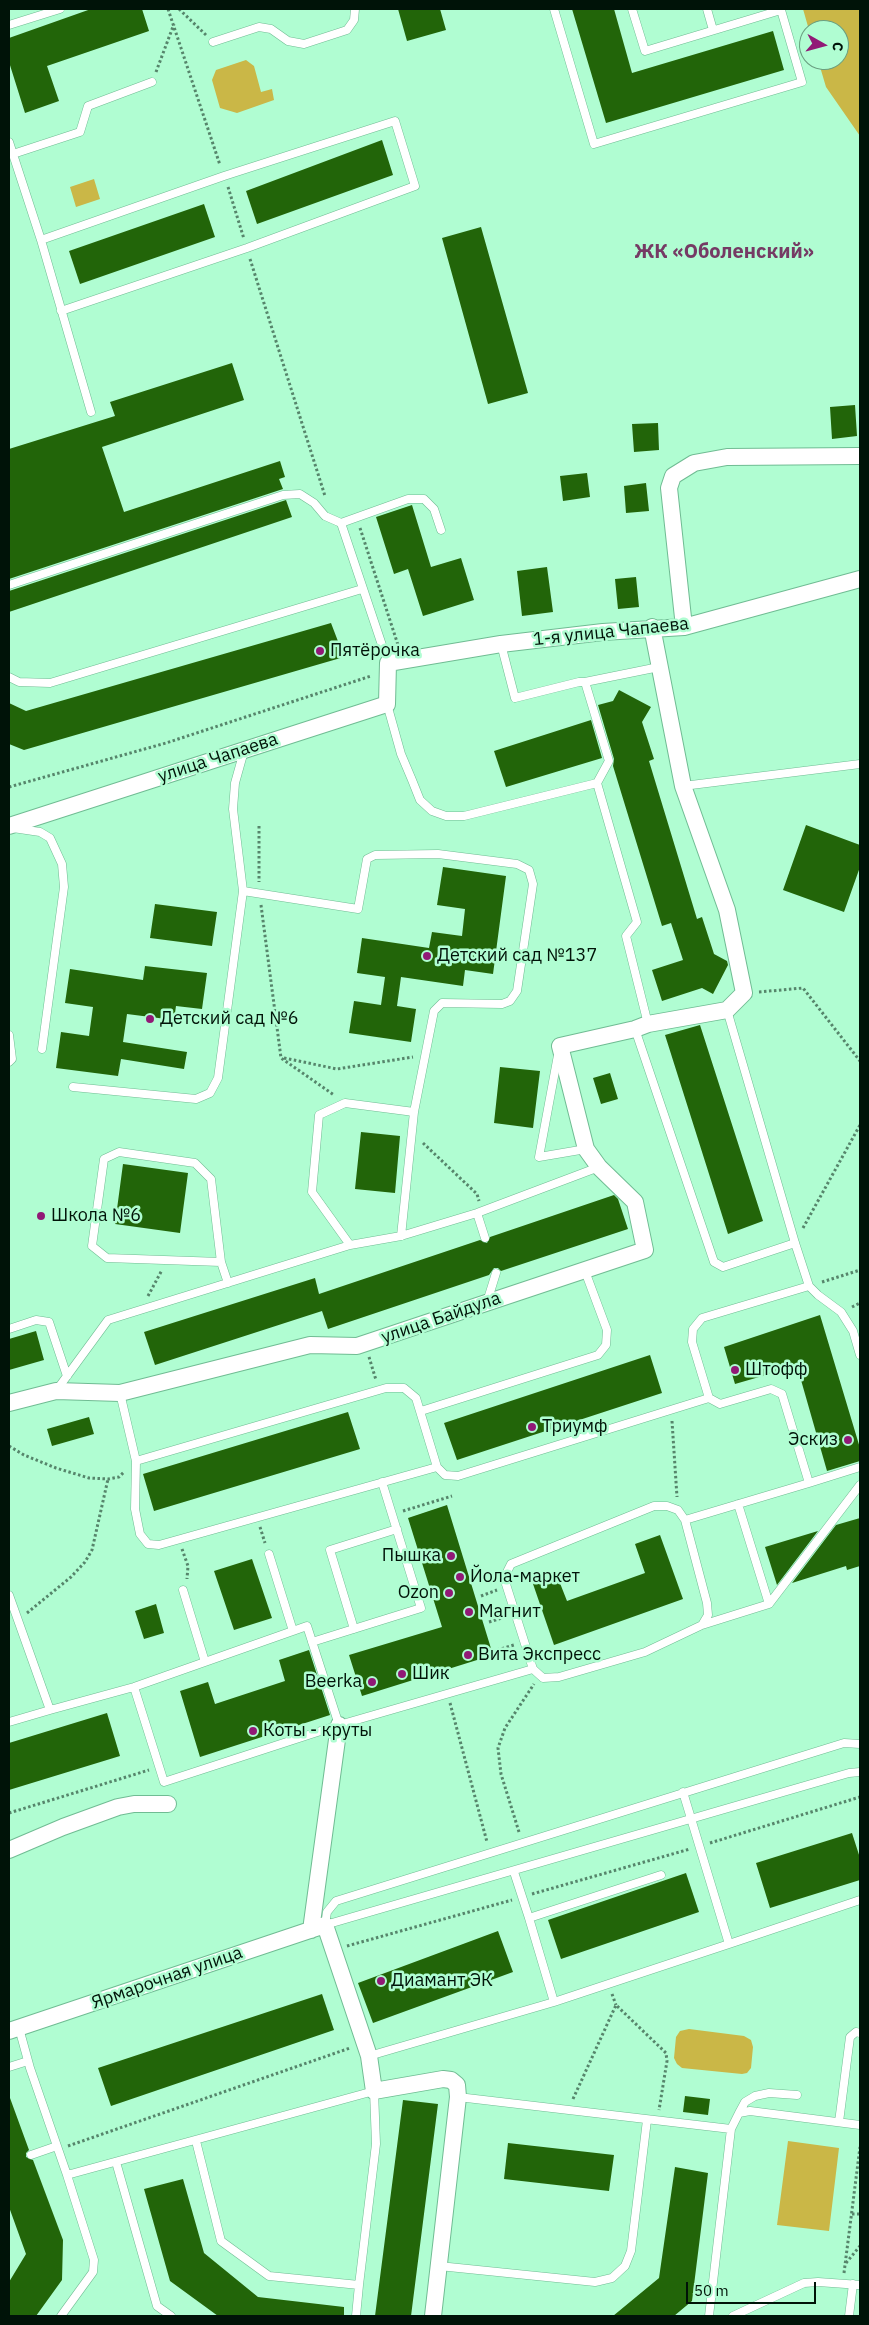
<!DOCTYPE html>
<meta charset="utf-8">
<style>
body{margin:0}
#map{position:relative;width:869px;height:2325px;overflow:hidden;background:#b0fdd2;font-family:"IBM Plex Sans",sans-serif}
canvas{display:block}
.frame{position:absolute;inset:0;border:10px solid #001308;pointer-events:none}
.north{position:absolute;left:799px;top:20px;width:50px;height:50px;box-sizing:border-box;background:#b0fdd2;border:1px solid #6a9f81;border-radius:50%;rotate:97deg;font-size:14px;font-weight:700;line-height:20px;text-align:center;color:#001308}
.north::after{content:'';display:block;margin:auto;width:18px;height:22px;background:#911976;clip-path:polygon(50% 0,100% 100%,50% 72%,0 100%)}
.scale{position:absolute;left:686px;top:2282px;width:130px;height:22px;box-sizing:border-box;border:2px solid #001308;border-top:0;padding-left:6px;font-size:15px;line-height:18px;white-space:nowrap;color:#001308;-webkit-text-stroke:4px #b0fdd2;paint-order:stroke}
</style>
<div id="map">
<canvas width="869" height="2325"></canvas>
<div class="frame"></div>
<div class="north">С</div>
<div class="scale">50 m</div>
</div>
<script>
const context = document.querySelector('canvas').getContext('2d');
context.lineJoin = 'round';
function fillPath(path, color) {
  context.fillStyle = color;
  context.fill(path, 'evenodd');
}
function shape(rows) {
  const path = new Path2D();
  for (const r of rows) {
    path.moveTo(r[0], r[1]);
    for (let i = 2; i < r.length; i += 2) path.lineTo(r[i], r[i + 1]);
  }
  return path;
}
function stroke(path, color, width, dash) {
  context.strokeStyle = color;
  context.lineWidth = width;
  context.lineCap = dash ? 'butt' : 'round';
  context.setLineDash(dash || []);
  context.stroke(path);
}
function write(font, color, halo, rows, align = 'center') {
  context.font = font + ' "IBM Plex Sans",sans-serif';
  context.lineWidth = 5;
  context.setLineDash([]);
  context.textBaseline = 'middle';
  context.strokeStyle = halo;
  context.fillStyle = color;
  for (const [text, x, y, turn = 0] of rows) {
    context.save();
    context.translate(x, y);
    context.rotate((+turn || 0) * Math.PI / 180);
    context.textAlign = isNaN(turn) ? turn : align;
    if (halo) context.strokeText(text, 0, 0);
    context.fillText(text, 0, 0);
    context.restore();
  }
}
fillPath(shape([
 [803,9,860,9,860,136,826,87,818,60,839,60,839,30,809,30],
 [246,60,254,66,261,92,272,89,274,100,237,113,220,108,212,80,216,70],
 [94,179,100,199,76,207,70,187],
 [689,2029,744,2036,751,2040,753,2047,751,2068,747,2073,742,2074,682,2068,677,2064,674,2058,676,2037,680,2031],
 [788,2141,839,2148,829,2231,777,2225]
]), '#cab747');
fillPath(shape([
 [91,9,142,9,149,31,47,66,59,101,25,113,9,62,9,38],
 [398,9,440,9,446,30,407,41],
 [572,9,614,9,632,73,773,31,784,70,606,123],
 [382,140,393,175,257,224,246,191],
 [204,204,215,237,80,284,69,251],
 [481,227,528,393,488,404,442,238],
 [232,363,244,400,102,447,124,512,280,461,285,477,279,479,283,489,9,579,9,449,115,416,110,402],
 [855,405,857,436,832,439,830,407],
 [658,423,659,450,634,452,632,424],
 [587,473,590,497,563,501,560,476],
 [646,483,649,511,626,513,624,486],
 [286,500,292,517,9,612,9,591],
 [412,505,431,567,461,558,474,600,423,616,408,569,394,574,376,517],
 [547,567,553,612,522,616,517,571],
 [636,577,639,607,618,609,615,579],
 [331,623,344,657,24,750,9,744,9,703,26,711],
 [619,690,651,707,642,722,654,759,649,761,697,919,702,917,714,954,727,961,728,965,713,994,702,988,662,1001,652,970,683,960,671,923,662,926,613,766,614,759,598,705,613,701],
 [591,720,602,758,506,787,494,751],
 [806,825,860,845,860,867,844,912,783,890],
 [443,867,506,876,493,974,465,970,463,986,401,977,397,1006,416,1009,411,1042,349,1033,354,1001,381,1005,385,977,357,973,362,938,429,948,432,932,462,936,465,909,437,905],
 [155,904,217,912,212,946,150,938],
 [145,966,207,973,202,1009,176,1006,174,1020,127,1014,123,1042,187,1052,184,1069,121,1059,118,1076,56,1068,61,1032,89,1036,93,1007,65,1003,70,969,143,980],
 [700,1025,763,1221,728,1234,665,1035],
 [500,1067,540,1071,533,1128,494,1123],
 [610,1073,618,1099,601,1104,593,1078],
 [361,1132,400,1136,395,1193,355,1189],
 [123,1164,188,1173,180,1233,115,1224],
 [614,1195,618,1199,628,1229,501,1271,498,1268,494,1268,489,1275,328,1329,322,1311,155,1365,144,1332,315,1278,319,1294,480,1240,487,1243,490,1237],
 [820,1315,860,1448,860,1461,827,1471,797,1366,735,1384,724,1347],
 [36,1331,44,1360,9,1370,9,1339],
 [650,1355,662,1393,457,1460,444,1423],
 [348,1412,360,1449,154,1511,143,1474],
 [89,1417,94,1434,52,1446,47,1429],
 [447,1505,493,1655,362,1696,349,1655,442,1627,408,1518],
 [860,1518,860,1566,847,1570,846,1566,792,1583,836,1525],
 [818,1531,777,1585,765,1547],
 [660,1535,683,1599,554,1645,532,1581,556,1573,567,1601,645,1573,635,1544],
 [252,1559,272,1618,234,1630,214,1571],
 [156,1604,164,1633,144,1639,135,1611],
 [309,1650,330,1715,200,1757,180,1691,208,1682,215,1704,285,1681,279,1660],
 [107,1713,120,1756,9,1790,9,1743],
 [852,1833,860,1858,860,1880,770,1908,756,1863],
 [686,1873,699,1912,561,1959,548,1920],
 [498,1931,513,1972,373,2023,358,1983],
 [322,1994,334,2030,111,2106,98,2068],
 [685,2096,710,2099,708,2115,683,2112],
 [10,2098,29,2150,26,2153,26,2157,33,2160,63,2240,62,2280,36,2316,9,2316,9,2282,26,2254,9,2207],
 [403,2100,438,2104,411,2316,375,2316],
 [508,2143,614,2155,609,2191,504,2179],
 [675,2167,708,2173,692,2301,674,2316,613,2316,659,2278],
 [183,2179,204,2253,258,2297,344,2307,344,2316,218,2316,170,2281,144,2189]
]), '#226509');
const lane = shape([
 [554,9,594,144,802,82,781,10,645,51,632,9],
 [707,9,713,30],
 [9,25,60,9],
 [213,42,259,27,271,29,288,41,304,44,347,30,354,20,355,9],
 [9,142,41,240,91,412],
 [13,154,80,132,88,106,152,82],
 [41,240,224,176,395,121,415,186,247,248,61,311],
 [9,585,283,495,300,494,314,503,325,516,341,523],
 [501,644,515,698,579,682,585,682],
 [388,663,341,523,408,499,424,499,434,509,441,530],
 [9,677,19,682,50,683,362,589],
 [387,704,401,754,412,780,420,800,432,811,446,816,464,816,597,783],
 [244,751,235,783,233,809,243,891,358,909,367,859,375,855,438,854,517,864,529,870,533,884,517,991,510,1001,502,1004,442,1003,434,1011,414,1112,401,1236],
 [683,786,860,764],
 [13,828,40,832,50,838,62,864,64,887,42,1049],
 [727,1010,795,1243,809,1286,818,1295,841,1312,853,1331,860,1355],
 [648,1024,626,936,637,922,597,783,609,761,585,682,659,667],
 [635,1029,714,1262,723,1267,795,1243],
 [9,1035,12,1059,9,1062],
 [558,1055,539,1157,586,1149],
 [73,1087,196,1099,210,1093,218,1078,243,891],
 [477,1213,485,1238],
 [350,1245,312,1192,319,1115,345,1103,414,1112],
 [221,1262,107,1258,92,1246,104,1159,119,1152,195,1163,211,1179,221,1262,228,1283],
 [809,1286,702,1318,693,1329,692,1342,709,1398,720,1404,771,1389,782,1394,809,1483,860,1467],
 [487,1302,496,1273],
 [9,1329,36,1320,49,1322,67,1376],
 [56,1391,108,1320,350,1245,401,1236,477,1213,599,1167],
 [120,1393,136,1461,135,1509,140,1534,148,1544,159,1545,437,1467,445,1475,458,1476,709,1398],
 [421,1411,598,1355,606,1345,607,1330,585,1271],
 [136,1461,386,1388,404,1388,416,1398,437,1467],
 [738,1504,769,1604],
 [685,1520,678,1510,667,1506,654,1506,511,1564,504,1578,533,1669,543,1678,559,1677,645,1652,702,1625,708,1615,707,1603,685,1520,809,1483],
 [269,1554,293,1631],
 [183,1590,205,1662],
 [9,1595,50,1710,9,1722],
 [702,1625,769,1604,860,1485],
 [354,1629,330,1550,397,1529],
 [312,1642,421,1608,382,1482],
 [50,1710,134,1687,307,1626,339,1725,164,1782,134,1687],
 [339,1725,533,1669],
 [860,1744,844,1743,336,1901,327,1912,325,1925,849,1773,860,1772],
 [514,1872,529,1918],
 [729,1944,860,1900],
 [554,2002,529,1918,661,1875],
 [19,2028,30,2068,67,2175,374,2091,376,2144,359,2285],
 [369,2056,554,2002,729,1944,683,1792],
 [9,2067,28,2061],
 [458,2097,731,2129],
 [739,2113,745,2102,755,2096,769,2093,797,2095],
 [839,2122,850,2037,856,2032,860,2033],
 [196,2141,221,2241,269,2276,359,2285,356,2316],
 [31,2155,57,2146],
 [116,2162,157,2306,171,2316],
 [439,2266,595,2282,612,2278,625,2266,631,2251,647,2120],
 [61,2316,93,2272,94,2260,67,2175],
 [709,2316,731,2129,739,2113,750,2111,860,2125],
 [733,2316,804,2283,818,2282,860,2285],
 [849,2316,853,2284]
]);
const street = shape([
 [684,627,669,488,673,476,694,463,727,457,860,456],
 [9,826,387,704,388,663,501,644,603,632,684,627,860,579],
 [9,1403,56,1391,120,1393,310,1345,357,1346,645,1250,635,1202,599,1167,586,1149,560,1046,635,1029,648,1024,727,1010,744,993,727,910,683,786,652,627],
 [9,1850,63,1827,118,1807,134,1804,168,1804],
 [311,1930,339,1725],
 [9,2031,325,1925,369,2056,374,2091,443,2079,451,2080,457,2085,458,2097,433,2316]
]);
stroke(lane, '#70bc93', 9);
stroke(street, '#70bc93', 18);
stroke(shape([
 [168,9,220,165],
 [179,9,206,35],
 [156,72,174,24],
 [228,187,244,239],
 [250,259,325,496],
 [360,528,398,645],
 [9,787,166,743,371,676],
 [259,826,259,882],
 [261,905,281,1058,334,1095],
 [759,992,803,988,860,1061],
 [284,1058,337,1069,413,1057],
 [423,1143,477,1194,479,1201],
 [803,1228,860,1125],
 [822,1282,860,1270],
 [148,1296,162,1270],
 [852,1307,860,1303],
 [369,1357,376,1380],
 [672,1421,677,1497],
 [9,1446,24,1455,56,1468,89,1478,108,1479,119,1477,124,1472],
 [403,1511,452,1496],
 [260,1527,265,1543],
 [182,1549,188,1566,187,1579],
 [481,1596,497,1590],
 [27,1613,71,1577,85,1562,92,1550,108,1479],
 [489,1622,505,1617],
 [497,1650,514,1645],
 [450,1703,487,1842],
 [9,1813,149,1770],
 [519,1832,501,1774,498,1748,505,1728,534,1684],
 [710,1843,860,1797],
 [532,1894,690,1849],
 [347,1946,512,1900],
 [612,1994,616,2005],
 [573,2099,616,2005,666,2053,667,2061,659,2110],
 [68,2146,350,2048],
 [852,2214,860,2214],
 [846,2263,860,2246],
 [844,2273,860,2147]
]), '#56856b', 3, [2.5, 2.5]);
stroke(lane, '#fff', 8);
stroke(street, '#fff', 16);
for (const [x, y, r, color] of [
 [320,651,5,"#911976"],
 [427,956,5,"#911976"],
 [150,1019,5,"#911976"],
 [41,1216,5,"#911976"],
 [735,1370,5,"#911976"],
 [532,1427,5,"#911976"],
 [848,1440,5,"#911976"],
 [451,1556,5,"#911976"],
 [460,1577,5,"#911976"],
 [449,1593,5,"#911976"],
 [469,1612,5,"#911976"],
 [468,1655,5,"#911976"],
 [402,1674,5,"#911976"],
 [372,1682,5,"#911976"],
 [253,1731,5,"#911976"],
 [381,1981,5,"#911976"]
]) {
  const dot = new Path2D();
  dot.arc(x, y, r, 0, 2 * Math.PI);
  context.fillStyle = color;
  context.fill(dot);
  stroke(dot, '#b0fdd2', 2);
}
write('18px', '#001308', '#b0fdd2', [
 ["1-я улица Чапаева",611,632,-6],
 ["улица Чапаева",218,758,-18],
 ["улица Байдула",441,1318,-19],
 ["Ярмарочная улица",167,1978,-19]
]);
write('18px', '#001308', '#b0fdd2', [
 ["Пятёрочка",330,651],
 ["Детский сад №137",437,956],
 ["Детский сад №6",160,1019],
 ["Школа №6",51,1216],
 ["Штофф",745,1370],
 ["Триумф",542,1427],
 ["Эскиз",838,1440,"right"],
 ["Пышка",441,1556,"right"],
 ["Йола-маркет",470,1577],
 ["Ozon",439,1593,"right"],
 ["Магнит",479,1612],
 ["Вита Экспресс",478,1655],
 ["Шик",412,1674],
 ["Beerka",362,1682,"right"],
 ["Коты - круты",263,1731],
 ["Диамант ЭК",391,1981]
], 'left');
write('bold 20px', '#753a64', '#b0fdd2', [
 ["ЖК «Оболенский»",724,252]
]);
</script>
